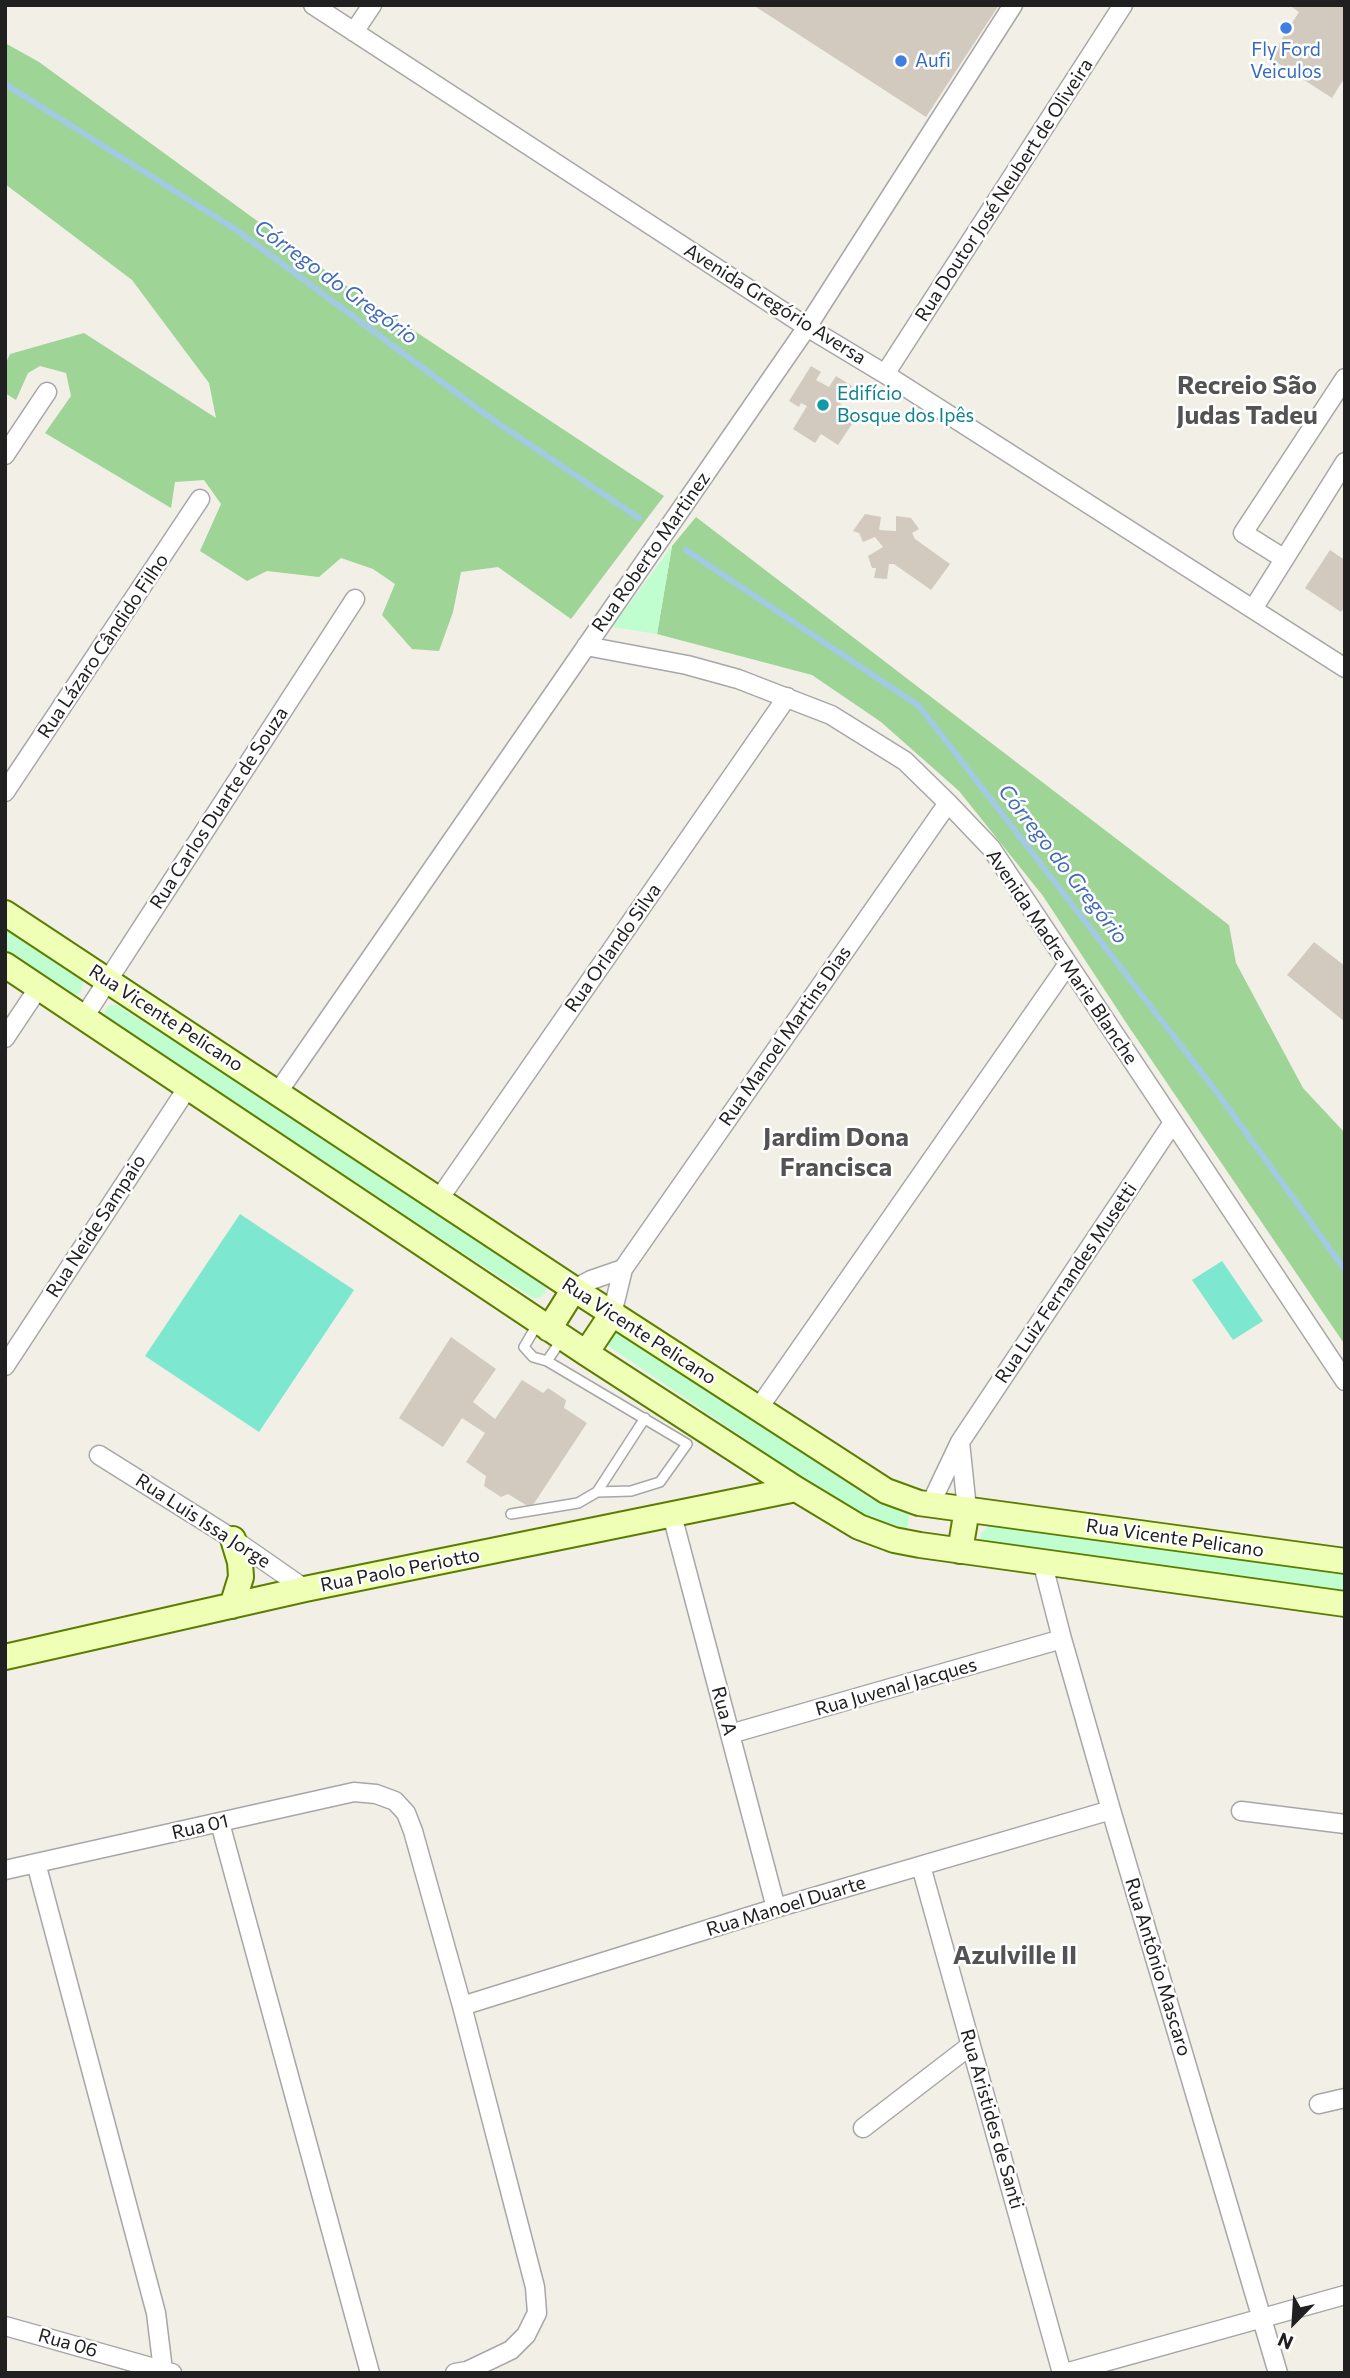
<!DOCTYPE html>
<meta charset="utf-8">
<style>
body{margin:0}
#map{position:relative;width:1350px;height:2378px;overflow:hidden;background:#f1efe6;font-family:Commissioner,sans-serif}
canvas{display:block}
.frame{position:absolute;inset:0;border:7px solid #202020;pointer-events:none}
.north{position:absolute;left:1259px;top:2287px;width:70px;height:70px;-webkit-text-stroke:5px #fff;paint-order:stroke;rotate:204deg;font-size:19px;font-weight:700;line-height:28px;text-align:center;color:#202020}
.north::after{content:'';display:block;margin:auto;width:24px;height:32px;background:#202020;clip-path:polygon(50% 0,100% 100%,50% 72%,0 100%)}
</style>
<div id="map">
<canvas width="1350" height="2378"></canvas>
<div class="frame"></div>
<div class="north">N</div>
</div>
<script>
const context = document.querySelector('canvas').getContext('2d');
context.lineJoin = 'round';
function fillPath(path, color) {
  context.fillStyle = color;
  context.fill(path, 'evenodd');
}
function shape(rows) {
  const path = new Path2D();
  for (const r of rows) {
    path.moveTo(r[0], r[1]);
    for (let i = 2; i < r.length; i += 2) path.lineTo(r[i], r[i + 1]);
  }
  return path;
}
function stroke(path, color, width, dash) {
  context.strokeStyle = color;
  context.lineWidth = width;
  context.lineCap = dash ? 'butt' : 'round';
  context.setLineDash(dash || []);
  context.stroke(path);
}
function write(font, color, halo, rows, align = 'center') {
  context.font = font + ' Commissioner,sans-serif';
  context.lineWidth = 5;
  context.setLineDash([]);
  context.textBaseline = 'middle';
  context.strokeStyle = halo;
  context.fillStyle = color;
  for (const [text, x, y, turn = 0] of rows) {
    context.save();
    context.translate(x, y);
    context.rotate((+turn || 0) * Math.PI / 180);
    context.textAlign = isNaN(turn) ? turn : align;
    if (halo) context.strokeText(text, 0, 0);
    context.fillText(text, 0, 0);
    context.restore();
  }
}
fillPath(shape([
 [5,43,39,62,348,287,664,496,571,619,498,567,461,572,453,612,439,651,412,649,382,615,395,584,373,569,341,558,319,577,267,571,247,581,200,551,221,504,204,480,175,482,171,508,45,433,71,396,66,373,40,366,28,373,16,400,5,393,5,365,10,354,84,333,216,418,209,383,132,280,5,184],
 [696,517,1229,925,1236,963,1303,1088,1345,1133,1345,1345,1129,1027,1043,896,959,791,881,722,812,675,657,634,672,546]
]), '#9fd497');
fillPath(shape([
 [672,546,657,634,612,627],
 [5,924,81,975,83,983,80,993,70,997,5,957],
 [111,1005,117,1005,545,1278,547,1282,545,1294,538,1298,533,1298,110,1027,103,1016,107,1007],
 [625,1330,871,1499,884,1500,910,1513,907,1529,894,1530,863,1519,604,1343,606,1331],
 [991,1524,1345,1572,1345,1594,986,1545,980,1539,981,1533]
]), '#c0fecf');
fillPath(shape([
 [240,1214,354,1290,259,1432,145,1356],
 [1222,1261,1263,1321,1233,1340,1192,1280]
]), '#7de7cf');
stroke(shape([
 [5,84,235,229,496,422,639,518],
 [686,550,919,706,1219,1095,1345,1270]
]), '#a3cae2', 6);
fillPath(shape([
 [753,5,999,5,926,117],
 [1289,5,1345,5,1345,77,1332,98,1270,58,1299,12],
 [811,366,821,372,816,380,829,387,836,376,852,386,840,404,858,415,838,445,821,434,815,443,793,429,807,406,801,403,799,407,789,401],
 [865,514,881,517,879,530,896,531,896,516,911,518,919,529,912,533,915,539,950,564,931,590,894,564,889,564,887,579,874,578,876,568,872,568,868,556,883,547,875,537,863,542,859,533,853,531],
 [1330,550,1345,560,1345,606,1341,612,1305,588],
 [1314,942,1345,966,1345,1022,1287,975],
 [451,1337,496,1369,473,1402,495,1419,522,1380,543,1393,548,1388,566,1400,564,1408,587,1423,531,1508,508,1494,501,1497,484,1486,486,1476,466,1462,485,1433,462,1418,443,1447,399,1418]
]), '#d2cabe');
const lane = shape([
 [538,1323,524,1347,533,1357,547,1361],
 [562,1339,547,1361,687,1444,660,1482,631,1491,597,1492],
 [511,1514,578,1503,597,1492,645,1418]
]);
const street = shape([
 [313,5,807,327,885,374,1345,668],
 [354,32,372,5],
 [885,374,1123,5],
 [5,455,47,392],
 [1283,558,1243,533,1345,378],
 [1253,609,1345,462],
 [586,646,687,665,738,679,831,715,905,761,948,803,991,848,1345,1381],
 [5,792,200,499],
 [84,1017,355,599],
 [5,1038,39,987],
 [278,1092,807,327,1013,5],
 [439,1199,787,697],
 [574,1289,591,1280,623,1269],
 [612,1314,623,1269,948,803],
 [5,1366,188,1087],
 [758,1409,1068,964],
 [960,1442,967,1509],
 [99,1455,233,1539,305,1589],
 [931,1503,960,1442,1172,1124],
 [672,1515,776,1908],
 [1042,1561,1062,1639,1111,1810,1278,2373],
 [730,1734,1062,1639],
 [1241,1811,1345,1824],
 [220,1823,370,2373],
 [36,1863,156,2313,163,2370],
 [921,1866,1062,2373],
 [5,1870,354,1792,376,1794,395,1801,406,1813,413,1831,462,2006,535,2287,537,2313,526,2335,511,2350,467,2371,455,2373],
 [462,2006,776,1908,1111,1810],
 [1319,2104,1345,2098],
 [863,2128,971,2045],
 [5,2326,172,2373],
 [1065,2373,1345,2295]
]);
const secondary = shape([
 [5,913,574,1289,886,1491,919,1503,1345,1561],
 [5,965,586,1353,796,1489,859,1527,894,1540,920,1545,1345,1604],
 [549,1329,574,1289],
 [586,1353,612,1314],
 [960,1551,967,1509],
 [232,1606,241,1577,240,1562,233,1539],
 [5,1657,305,1589,796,1489]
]);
stroke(lane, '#a7a7a7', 12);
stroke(street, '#a7a7a7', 21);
stroke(secondary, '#5c7e00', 28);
stroke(lane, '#fff', 9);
stroke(street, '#fff', 18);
stroke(secondary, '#f0ffb6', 24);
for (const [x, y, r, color] of [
 [1286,28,7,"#3f7fe0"],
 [901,61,7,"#3f7fe0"],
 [823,405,7,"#0f9aa8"]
]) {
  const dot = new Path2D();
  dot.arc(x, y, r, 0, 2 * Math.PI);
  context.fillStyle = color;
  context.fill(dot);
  stroke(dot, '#fff', 2.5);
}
write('19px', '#366cbe', '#fff', [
 ["Fly Ford",1286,50],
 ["Veiculos",1286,72],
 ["Aufi",915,61,"left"]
]);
write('19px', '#202020', '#fff', [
 ["Rua Doutor José Neubert de Oliveira",1004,190,-57],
 ["Avenida Gregório Aversa",775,304,32],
 ["Rua Roberto Martinez",651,552,-55],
 ["Rua Lázaro Cândido Filho",103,646,-56],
 ["Rua Carlos Duarte de Souza",219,808,-57],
 ["Rua Orlando Silva",613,948,-55],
 ["Avenida Madre Marie Blanche",1062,957,56],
 ["Rua Vicente Pelicano",166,1018,33],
 ["Rua Manoel Martins Dias",785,1036,-55],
 ["Rua Neide Sampaio",96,1226,-57],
 ["Rua Luiz Fernandes Musetti",1066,1283,-56],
 ["Rua Vicente Pelicano",639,1331,33],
 ["Rua Luis Issa Jorge",203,1521,33],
 ["Rua Vicente Pelicano",1175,1538,8],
 ["Rua Paolo Periotto",400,1570,-11],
 ["Rua Juvenal Jacques",896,1687,-16],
 ["Rua A",724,1711,75],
 ["Rua 01",200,1827,-13],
 ["Rua Manoel Duarte",786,1906,-17],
 ["Rua Antônio Mascaro",1158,1967,73],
 ["Rua Aristides de Santi",992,2119,74],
 ["Rua 06",68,2343,16]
]);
write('19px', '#0d838f', '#fff', [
 ["Edifício",837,394],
 ["Bosque dos Ipês",837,416]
], 'left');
write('italic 21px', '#436bb9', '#fff', [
 ["Córrego do Gregório",336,282,36],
 ["Córrego do Gregório",1063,864,52]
]);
write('bold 26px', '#535353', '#fff', [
 ["Recreio São",1247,385],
 ["Judas Tadeu",1247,415],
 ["Jardim Dona",836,1137],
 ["Francisca",836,1167],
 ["Azulville II",1015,1955]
]);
</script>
